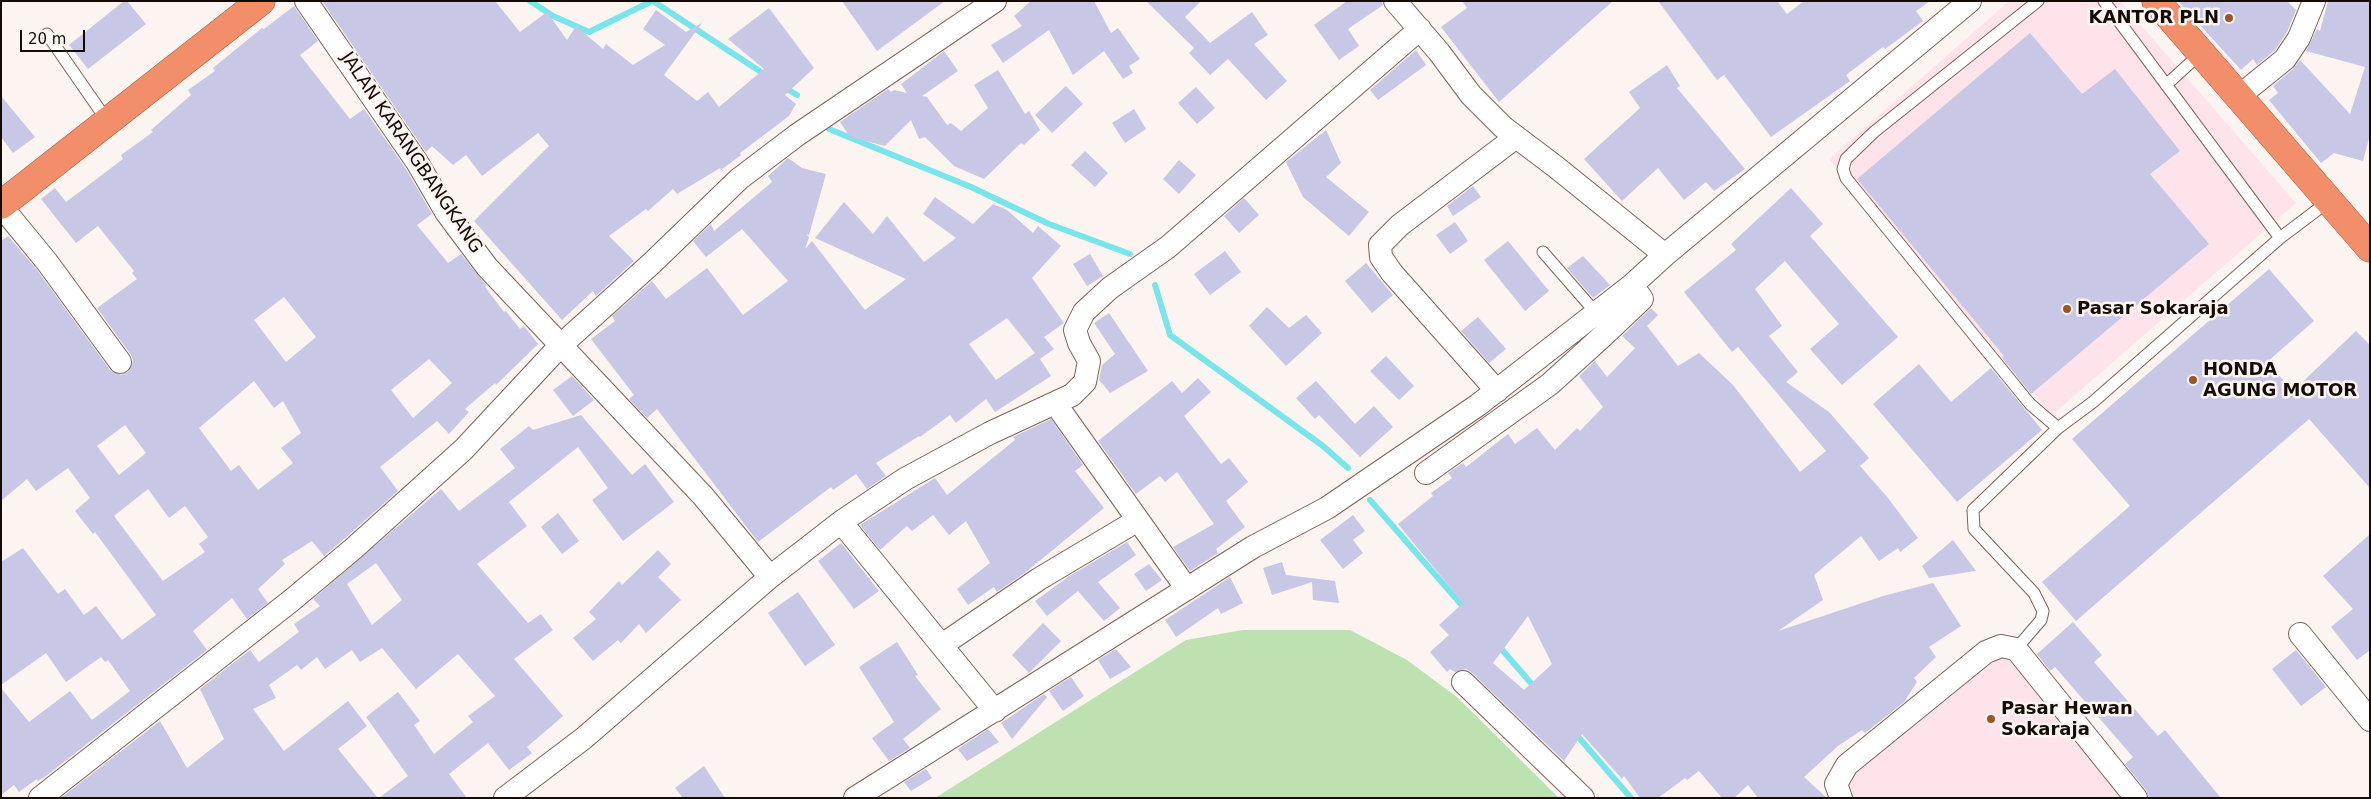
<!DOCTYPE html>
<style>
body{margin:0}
#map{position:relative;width:2371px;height:799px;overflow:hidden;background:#fbf4f1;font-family:"DejaVu Sans",sans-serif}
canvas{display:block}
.frame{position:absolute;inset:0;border:2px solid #150b06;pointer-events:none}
.scale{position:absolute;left:20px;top:30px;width:65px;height:22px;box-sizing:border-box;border:2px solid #150b06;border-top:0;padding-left:6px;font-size:15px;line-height:18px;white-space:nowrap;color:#150b06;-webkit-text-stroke:4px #fbf4f1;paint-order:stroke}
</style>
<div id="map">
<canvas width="2371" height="799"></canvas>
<div class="frame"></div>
<div class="scale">20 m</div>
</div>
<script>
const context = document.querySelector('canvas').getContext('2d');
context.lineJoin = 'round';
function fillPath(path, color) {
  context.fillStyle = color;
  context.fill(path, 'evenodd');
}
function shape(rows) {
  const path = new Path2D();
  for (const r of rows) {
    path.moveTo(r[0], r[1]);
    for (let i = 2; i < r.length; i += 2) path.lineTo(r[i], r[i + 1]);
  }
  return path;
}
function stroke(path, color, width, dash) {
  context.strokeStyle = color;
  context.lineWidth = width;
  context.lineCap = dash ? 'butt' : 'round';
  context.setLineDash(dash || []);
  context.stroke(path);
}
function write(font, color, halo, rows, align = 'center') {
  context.font = font + ' "DejaVu Sans",sans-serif';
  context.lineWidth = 5;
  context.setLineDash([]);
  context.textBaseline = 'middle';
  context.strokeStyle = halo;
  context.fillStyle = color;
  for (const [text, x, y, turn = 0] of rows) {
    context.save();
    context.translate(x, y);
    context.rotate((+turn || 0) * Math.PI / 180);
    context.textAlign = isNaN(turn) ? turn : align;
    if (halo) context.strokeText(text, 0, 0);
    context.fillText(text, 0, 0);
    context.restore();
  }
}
fillPath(shape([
 [2009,1,2120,1,2296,203,2052,415,1829,159],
 [2004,654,2126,798,1854,798,1842,783]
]), '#fee4ea');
fillPath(shape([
 [1243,630,1350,630,1407,660,1458,698,1559,798,935,798,1186,640]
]), '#bde1b0');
stroke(shape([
 [530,1,553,16,589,32,652,1],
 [653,1,767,76],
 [784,87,797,95],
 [829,129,971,187,1049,224,1130,254],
 [1155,285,1170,335,1323,446,1348,468],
 [1370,500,1466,610],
 [1498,645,1536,689],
 [1574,732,1631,798]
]), '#79e5eb', 6);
fillPath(shape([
 [124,1,127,1,146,24,88,69,69,45],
 [322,1,495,1,520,32,547,12,567,40,576,26,603,49,606,44,633,65,665,45,643,29,656,10,686,32,702,23,664,75,697,101,708,92,719,107,764,69,728,39,769,8,814,68,785,95,796,104,789,116,740,153,741,155,721,170,720,168,677,194,673,189,648,211,646,209,609,236,634,261,596,296,593,291,562,320,474,221,549,146,538,133,482,176,466,155,453,165,432,146,426,152],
 [842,1,945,1,877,51],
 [1031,1,1094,1,1111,33,1118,28,1140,59,1129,66,1133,73,1123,79,1104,51,1073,75,1049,30,1003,63,991,45,1022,26,1014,16],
 [1146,1,1201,1,1185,17,1210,43,1252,12,1268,35,1254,44,1287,81,1266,100,1228,59,1210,75,1189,53,1194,48],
 [1347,1,1382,1,1383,5,1348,29,1359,46,1339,60,1314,25],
 [1462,1,1613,1,1499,102,1441,27,1467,8],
 [1658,1,1777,1,1787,14,1804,1,1930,1,1916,11,1923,21,1885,49,1883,47,1846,75,1850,81,1771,137,1724,75,1717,80],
 [2178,1,2287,1,2296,10,2287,32,2275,50,2257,65,2253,59,2241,70],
 [2328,1,2370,1,2370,135,2363,161,2334,153,2321,163,2269,100,2278,93,2273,86,2293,69,2300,60,2350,114,2365,67,2306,51,2317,29,2320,31],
 [294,6,318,41,300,55,350,119,364,109,406,169,432,214,417,225,448,263,461,254,486,285,485,287,504,312,506,311,520,329,524,326,538,344,496,385,495,383,465,409,469,412,449,434,437,421,380,467,398,491,344,539,324,556,312,541,282,560,285,564,258,589,268,603,247,619,232,598,193,631,207,650,46,776,38,781,37,779,19,792,14,785,1,795,1,688,29,722,70,691,92,720,130,691,108,660,105,662,101,657,66,682,46,653,1,685,1,562,23,548,58,594,65,589,84,615,96,606,122,640,156,615,95,532,93,534,75,511,90,498,68,468,36,491,27,479,1,501,1,241,8,236,37,270,110,370,121,375,128,372,133,361,131,355,97,308,137,279,132,273,134,271,98,226,76,243,41,199,55,188,66,202,123,159,121,155,153,132,151,130,191,95,188,90,215,71,213,68,262,28,264,29],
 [284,297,316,337,286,362,254,320],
 [429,359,452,383,413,418,391,390],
 [254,381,274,408,283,401,301,433,281,448,293,463,258,490,239,465,231,471,199,428],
 [125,425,146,453,119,475,97,446],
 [148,489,169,518,185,506,208,537,199,544,205,552,163,581,114,516],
 [2030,33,2082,94,2115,69,2180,151,2150,174,2209,244,2031,394,2002,358,2004,356,1857,179],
 [1416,50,1426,65,1378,100,1370,90],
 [944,51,958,71,922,96,927,97,947,125,951,123,961,131,988,108,974,85,998,70,1025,114,1029,111,1040,130,1024,145,1021,143,984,179,954,166,925,137,919,139,911,120,885,146,850,137,840,122,888,89,891,92,894,90,907,93,901,84],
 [1667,65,1680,86,1677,88,1745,169,1714,191,1706,182,1684,200,1658,168,1622,201,1584,159,1640,108,1629,92],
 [1066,86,1083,104,1052,133,1035,115],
 [1196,87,1215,108,1197,124,1178,103],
 [1,96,35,137,13,153,1,137],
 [1134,109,1146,129,1125,143,1112,123],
 [1326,130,1341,163,1326,177,1369,212,1349,236,1303,197,1286,162],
 [1085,151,1108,173,1095,187,1071,165],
 [788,158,802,168,826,174,809,235,806,234,809,237,805,249,812,241,865,310,906,279,815,238,844,202,873,234,887,216,924,262,956,238,923,214,935,197,973,224,993,204,1007,210,1033,233,1038,226,1061,246,1032,278,1064,323,1044,337,1054,349,1040,359,1051,376,995,412,986,399,956,423,950,415,920,437,919,436,876,463,886,476,867,489,856,474,833,490,831,487,758,542,657,409,647,418,629,399,634,395,591,339,615,321,612,316,652,281,666,299,707,268,743,315,788,281,742,229,706,257,693,241,711,224,714,231,772,182,768,176],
 [1007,318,1035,353,996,380,969,344],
 [1179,160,1196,175,1179,194,1163,179],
 [1473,186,1481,197,1453,216,1447,206],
 [1791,188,1823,224,1810,236,1898,337,1842,385,1810,349,1839,324,1785,261,1755,289,1782,326,1769,336,1798,372,1786,382,1829,412,1869,458,1860,466,1888,498,1918,538,1900,552,1898,548,1879,561,1861,536,1814,575,1823,600,1778,631,1883,596,1933,583,1961,626,1929,647,1936,657,1914,678,1917,682,1904,702,1865,733,1862,730,1838,746,1804,777,1827,798,1758,798,1748,785,1734,798,1722,798,1699,771,1687,780,1685,778,1658,798,1640,798,1624,776,1622,779,1582,734,1564,761,1472,673,1466,669,1455,672,1450,669,1447,672,1430,652,1449,635,1439,625,1463,603,1398,524,1433,496,1431,493,1452,478,1448,473,1463,463,1466,467,1508,434,1515,444,1537,428,1555,450,1577,428,1580,431,1603,407,1579,376,1595,361,1607,377,1635,348,1622,336,1651,308,1658,315,1647,326,1678,366,1699,353,1733,385,1800,472,1826,451,1738,347,1732,352,1684,292,1736,250,1731,244],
 [1528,616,1552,664,1524,690,1493,663],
 [1244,198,1259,215,1239,233,1224,216],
 [1455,222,1468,241,1450,254,1436,235],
 [1508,241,1549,291,1525,311,1484,260],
 [1225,251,1241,272,1210,295,1194,274],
 [1090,254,1103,276,1087,286,1073,264],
 [1583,256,1610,285,1593,298,1567,268],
 [1366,263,1393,295,1372,313,1345,281],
 [2269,269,2314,321,2267,362,2293,391,2356,331,2370,345,2370,488,2309,419,2076,621,2042,582,2130,506,2072,439],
 [1267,307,1289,328,1306,315,1322,333,1286,366,1249,326],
 [1109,313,1148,371,1110,393,1099,380,1102,365,1115,354,1094,323],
 [1478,317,1506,349,1489,363,1461,331],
 [1386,356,1414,386,1399,400,1370,371],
 [1919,364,1951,402,1991,368,2042,430,1957,502,1873,404],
 [572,376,594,400,573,416,553,390],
 [1198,378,1211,392,1184,416,1221,464,1229,458,1248,482,1226,501,1245,527,1216,549,1218,553,1190,571,1173,547,1214,524,1177,472,1165,482,1160,476,1136,494,1098,441,1172,381,1182,393],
 [1316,381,1355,424,1374,406,1393,427,1360,457,1319,415,1315,419,1296,398],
 [581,415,632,475,645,464,674,502,623,541,592,500,608,488,578,447,509,502,527,526,477,564,528,623,541,614,553,630,514,659,563,716,527,747,532,753,509,770,488,743,449,774,467,798,379,798,408,776,366,717,398,692,420,721,414,725,434,754,473,722,468,716,495,696,458,654,416,689,382,648,360,662,352,650,325,669,317,657,301,670,297,665,269,685,276,698,253,709,284,751,348,701,367,726,338,749,378,798,62,797,160,721,187,768,224,739,200,689,250,650,259,662,299,632,294,624,320,606,313,599,441,489,459,511,515,468,500,449,529,426,533,430],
 [376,563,402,600,372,625,347,584],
 [1051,419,1083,465,1075,471,1104,508,1026,572,997,592,994,587,968,605,957,589,990,563,966,521,949,535,933,515,912,531,907,526,880,550,860,525,935,478,947,495,1015,440,1013,437],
 [558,513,579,541,562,554,541,527],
 [1353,515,1365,531,1353,540,1363,553,1343,569,1320,540],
 [2370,534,2370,650,2357,660,2331,627,2353,609,2323,576],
 [1953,540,1976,571,1929,578,1922,566],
 [1127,542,1136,555,1098,582,1120,608,1104,621,1078,591,1047,616,1035,601,1068,577],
 [841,543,879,591,854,609,818,561],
 [658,550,671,564,658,577,681,600,646,633,639,624,621,643,618,640,593,661,573,638,596,619,589,612,619,581,622,585],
 [1282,562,1286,575,1335,581,1339,603,1313,600,1312,582,1272,595,1263,568],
 [1149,564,1162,580,1146,591,1134,574],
 [1230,577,1243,603,1221,614,1218,608,1176,637,1165,620],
 [798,592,835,645,805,666,768,613],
 [2073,622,2102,655,2094,662,2158,736,2165,730,2221,798,2149,798,2146,790,2125,764,2133,757,2055,667,2050,671,2037,654],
 [1043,623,1061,641,1029,673,1012,655],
 [897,642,918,675,915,676,941,709,903,739,910,748,889,761,872,738,894,722,859,667],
 [1116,649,1131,667,1110,679,1098,660],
 [2296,650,2326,687,2301,706,2272,669],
 [1071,677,1084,696,1063,711,1049,691],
 [1044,694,1047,697,1012,739,1001,723],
 [988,729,999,742,967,761,958,749],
 [704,766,725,798,683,798,675,788],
 [926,769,932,778,911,791,904,782]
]), '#c8c7e5');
const lane = shape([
 [2038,1,1874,132,1846,159,1843,169,1846,178,2030,404,2058,428],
 [2104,1,2280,238],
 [47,34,108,122],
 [2166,85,2200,54],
 [1543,252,1597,314],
 [2016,649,2041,620,2043,611,2034,593,1974,529,1973,510,2058,428,2093,402,2280,238,2329,201]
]);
const street = shape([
 [306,1,417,162,446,212,487,267,703,496,770,577],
 [1395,1,1439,52,1471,95,1503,127,1556,167,1665,255],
 [2238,97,2285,59,2299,38,2314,1],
 [1,206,47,262,120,362],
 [1497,391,1392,273,1381,257,1380,245,1400,225,1516,137],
 [1055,403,1187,589],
 [1426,473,1550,384,1605,334,1642,299,1632,285],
 [841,522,995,711],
 [2300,634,2370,720],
 [942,645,1039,579,1138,520],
 [1463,682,1583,798],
 [40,798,292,600,353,549,464,449,560,346,652,263,739,179,797,135,995,1],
 [505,798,584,738,770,577,841,522,905,479,990,433,1072,395,1085,382,1089,361,1079,343,1075,330,1084,312,1110,288,1168,247,1420,29],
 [855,798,1253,547,1327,508,1478,405,1632,285,1665,255,1970,1],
 [1841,798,1836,784,1847,765,1986,652,2001,646,2016,649,2136,798]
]);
const highway = shape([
 [2156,1,2370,248],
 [1,205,261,1]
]);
stroke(lane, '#7f6356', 13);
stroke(street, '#7f6356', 24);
stroke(highway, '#a56046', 29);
stroke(lane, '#fff', 11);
stroke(street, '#fff', 22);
stroke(highway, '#f28e69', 28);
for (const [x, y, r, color] of [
 [2229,18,5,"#9a5629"],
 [2067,309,5,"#9a5629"],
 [2193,380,5,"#9a5629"],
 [1991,719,5,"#9a5629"]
]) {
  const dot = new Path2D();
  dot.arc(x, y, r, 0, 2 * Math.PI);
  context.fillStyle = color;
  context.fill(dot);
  stroke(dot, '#fbf4f1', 2);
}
write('bold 18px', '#150b06', '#fbf4f1', [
 ["KANTOR PLN",2219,18,"right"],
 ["Pasar Sokaraja",2077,309],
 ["HONDA",2203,370],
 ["AGUNG MOTOR",2203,391],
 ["Pasar Hewan",2001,709],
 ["Sokaraja",2001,730]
], 'left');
write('18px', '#150b06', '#fbf4f1', [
 ["JALAN KARANGBANGKANG",411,153,56]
]);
</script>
